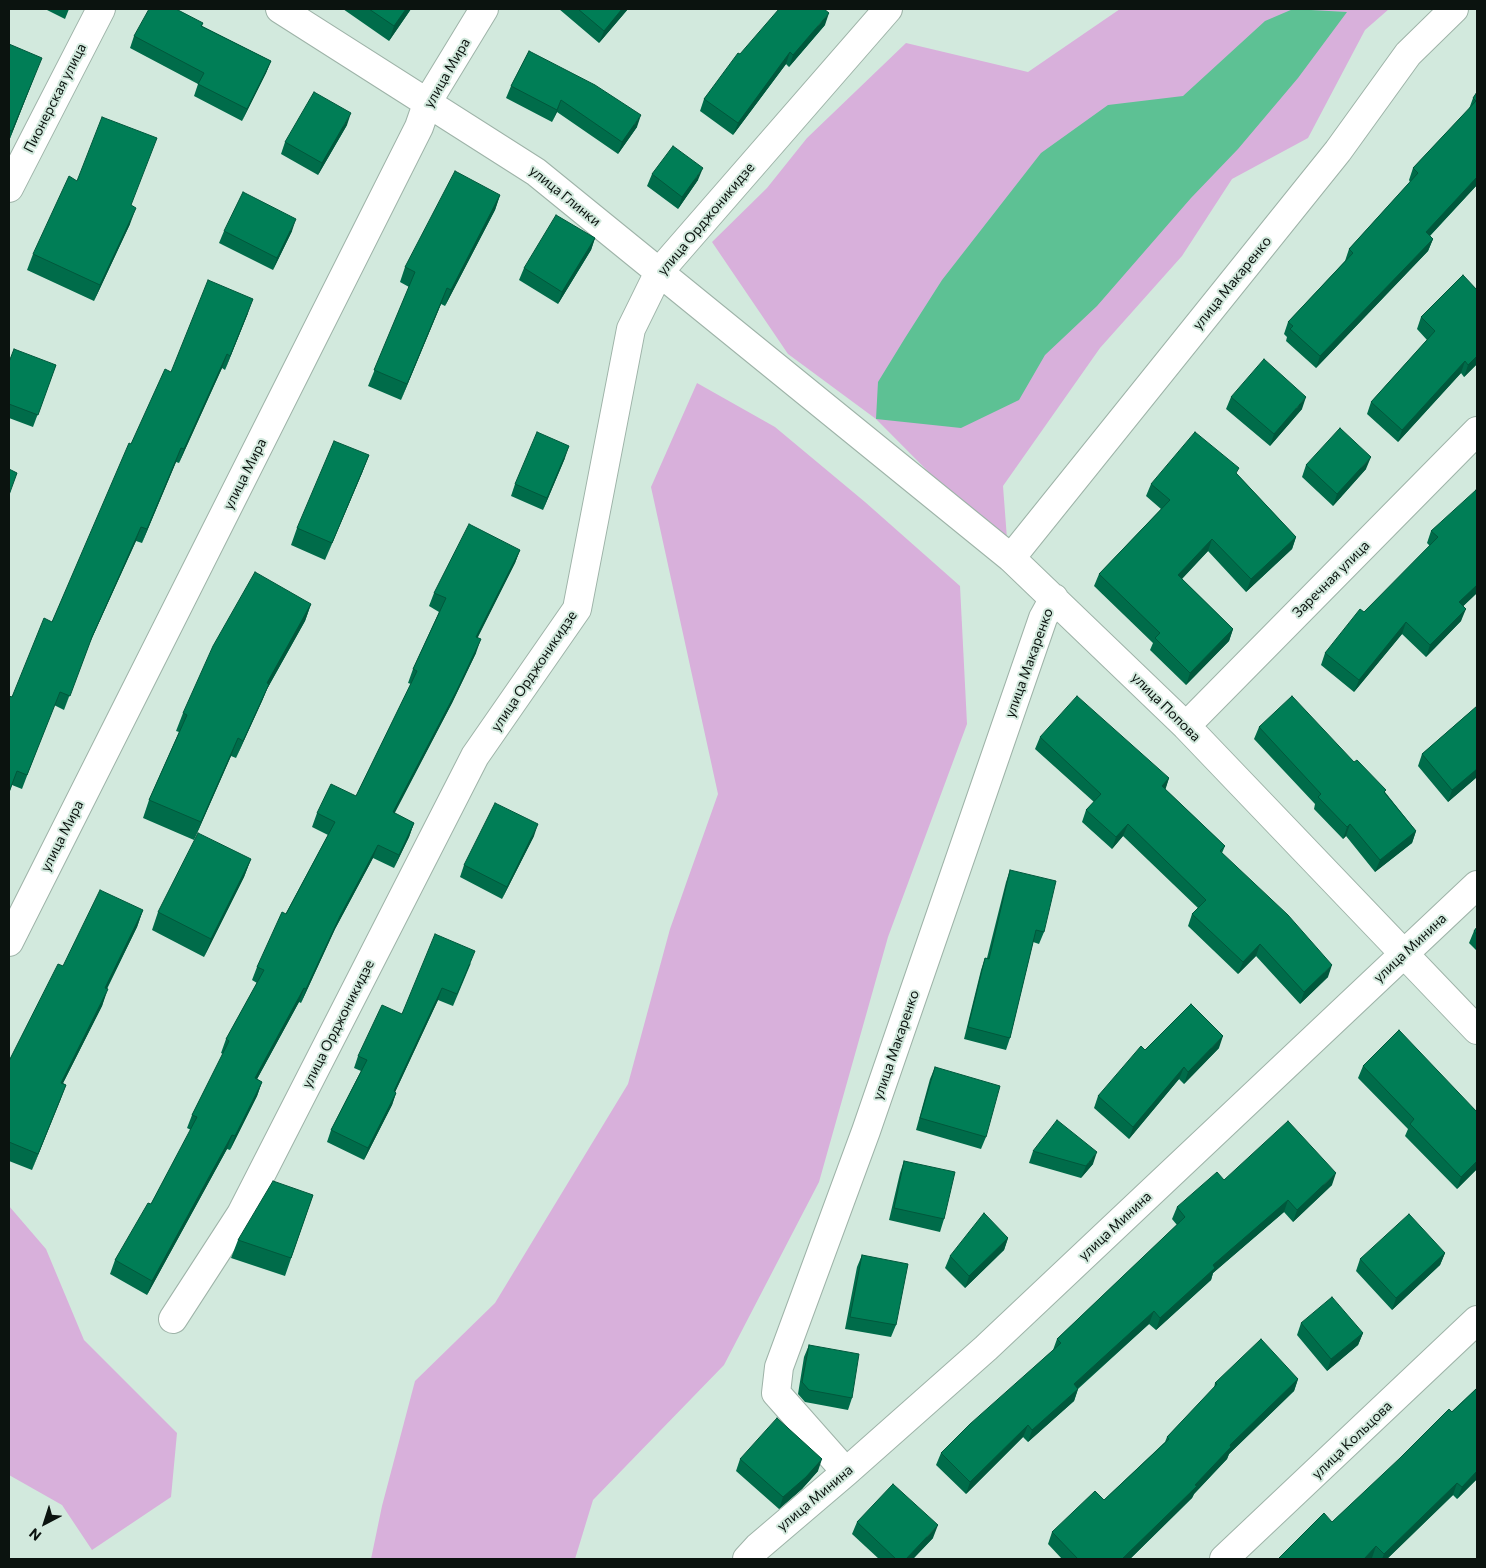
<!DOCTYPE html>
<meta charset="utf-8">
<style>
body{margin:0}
#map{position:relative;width:1486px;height:1568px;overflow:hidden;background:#d2e9dd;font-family:Commissioner,sans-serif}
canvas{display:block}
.frame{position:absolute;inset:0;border:10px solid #0b130f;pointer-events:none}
.north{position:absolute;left:20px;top:1498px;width:50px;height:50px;-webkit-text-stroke:4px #d2e9dd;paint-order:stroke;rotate:220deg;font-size:14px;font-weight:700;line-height:20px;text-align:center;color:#0b130f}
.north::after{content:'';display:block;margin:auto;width:18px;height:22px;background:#0b130f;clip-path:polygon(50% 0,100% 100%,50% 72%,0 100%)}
</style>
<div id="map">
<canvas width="1486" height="1568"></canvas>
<div class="frame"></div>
<div class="north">N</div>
</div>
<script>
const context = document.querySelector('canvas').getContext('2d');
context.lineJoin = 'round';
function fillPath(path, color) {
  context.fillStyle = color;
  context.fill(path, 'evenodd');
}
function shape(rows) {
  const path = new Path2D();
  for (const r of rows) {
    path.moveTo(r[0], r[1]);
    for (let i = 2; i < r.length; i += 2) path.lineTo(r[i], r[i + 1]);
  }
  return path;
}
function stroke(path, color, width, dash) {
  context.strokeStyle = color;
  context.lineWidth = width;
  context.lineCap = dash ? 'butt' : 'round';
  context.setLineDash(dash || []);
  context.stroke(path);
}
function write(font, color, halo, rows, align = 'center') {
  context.font = font + ' Commissioner,sans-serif';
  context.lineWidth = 4;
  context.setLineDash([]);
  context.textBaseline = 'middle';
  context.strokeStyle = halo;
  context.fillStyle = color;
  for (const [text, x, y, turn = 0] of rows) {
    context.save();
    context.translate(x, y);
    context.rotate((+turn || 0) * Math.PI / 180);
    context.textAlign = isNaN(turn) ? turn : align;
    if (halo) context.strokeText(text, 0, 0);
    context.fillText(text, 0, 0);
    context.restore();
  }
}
fillPath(shape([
 [1120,9,1389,9,1365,30,1308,138,1232,179,1182,256,1100,348,1003,486,1008,552,876,419,788,354,712,242,767,188,807,138,906,43,1028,72],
 [697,383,775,427,865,502,960,586,967,724,888,937,819,1182,724,1365,593,1500,575,1559,371,1559,382,1506,415,1381,495,1303,628,1084,670,929,718,794,651,487],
 [9,1206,46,1249,84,1340,177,1433,171,1497,92,1550,62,1505,9,1475]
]), '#d8b0db');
fillPath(shape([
 [1293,9,1347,12,1298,78,1238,149,1191,198,1097,306,1045,355,1019,400,961,428,876,419,878,382,905,338,942,280,1041,153,1108,105,1183,96,1265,21]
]), '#5dc194');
const minor = shape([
 [280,9,536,172,1011,558,1186,726,1477,1030],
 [9,188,101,9],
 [1011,558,1338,151,1408,54,1454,9],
 [1186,726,1477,431],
 [9,942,419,127,428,101,484,9],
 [173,1319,241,1214,475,756,577,609,631,329,659,272,888,9],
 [846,1472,776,1393,779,1367,866,1131,1043,618,1054,598],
 [747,1559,758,1547,846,1472,986,1348,1477,885],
 [1224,1559,1477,1320]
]);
stroke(minor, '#9eb3a8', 30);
stroke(minor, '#fff', 28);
fillPath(shape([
 [45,9,69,9,65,19],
 [343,9,411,9,389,41],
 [559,9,628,9,599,43],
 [203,23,202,26,271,61,266,73,242,121,194,96,198,84,130,48,134,36],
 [825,25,789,67,786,64,733,135,700,111,704,99,740,54],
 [9,44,35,75,9,141],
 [529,51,637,127,618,154,557,112,552,122,506,98,511,86],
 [1477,92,1477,185,1430,236,1433,239,1428,251,1316,368,1286,341,1287,337,1284,334,1288,322,1345,261,1349,249,1410,182,1409,180,1413,168,1469,109,1473,98],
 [347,125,318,175,281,154,285,142],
 [652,174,698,180,678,209,647,186],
 [500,195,495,210,445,306,441,304,401,400,368,386,409,287,400,282,405,267],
 [131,206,130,224,94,301,27,270,33,254],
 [224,231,292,231,273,270,219,243],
 [595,238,591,250,558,304,519,280,524,268],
 [1477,290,1477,364,1464,377,1461,373,1398,442,1367,414,1371,402,1427,340,1417,329,1421,317],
 [248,313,225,370,222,368,179,463,176,462,142,543,136,541,86,651,64,710,54,705,22,789,12,785,9,794,9,696,12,697,52,622,131,444,171,372],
 [9,362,56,365,33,427,9,418],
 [1231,397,1302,409,1270,446,1226,409],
 [369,455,362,473,325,560,291,545,297,528],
 [565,458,543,510,511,496,515,484],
 [1306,465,1366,469,1333,506,1302,477],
 [1237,474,1296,537,1292,549,1246,592,1208,551,1182,579,1233,629,1229,641,1186,685,1150,650,1153,643,1094,586,1099,574,1161,509,1146,496,1151,484],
 [1477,492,1477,593,1463,606,1461,621,1426,657,1402,634,1354,692,1321,665,1325,653,1430,546,1427,543,1431,531],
 [520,550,515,563,477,638,476,653,452,703,394,813,414,823,409,837,394,868,373,858,335,929,301,1003,299,1002,257,1079,262,1082,257,1096,230,1150,227,1149,147,1295,110,1274,115,1260,151,1204,191,1130,187,1128,192,1115,223,1054,221,1053,226,1039,257,983,252,980,257,967,328,835,312,827,317,813,356,796,411,684,408,683,413,669,439,612,429,606,434,593],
 [311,604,305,621,267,689,262,701,236,758,231,756,194,840,143,818,149,800,179,732,176,731,183,713],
 [1477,706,1477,777,1448,802,1418,766,1422,754],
 [1259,727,1354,762,1385,792,1416,831,1412,843,1375,872,1346,836,1343,839,1314,809,1315,804,1254,739],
 [1040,737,1169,778,1165,789,1225,846,1222,853,1328,977,1300,1004,1256,956,1238,974,1188,926,1192,914,1198,908,1123,836,1112,849,1082,822,1086,810,1094,802,1035,749],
 [534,836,502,899,460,877,464,865],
 [251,859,244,877,204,957,152,930,158,912],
 [1010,870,1044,932,1039,944,1033,942,1010,1038,1006,1050,964,1039,981,970,985,958,987,958,1006,882],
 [143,910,137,927,107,989,102,1006,63,1083,66,1085,32,1170,9,1161,9,1061,63,966],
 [1477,927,1477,951,1469,943,1474,931],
 [471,963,453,1006,438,1000,395,1092,396,1093,392,1105,364,1160,327,1142,331,1130,361,1071,354,1068,358,1056,402,1014],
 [1219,1048,1184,1084,1179,1079,1129,1139,1094,1108,1098,1096,1145,1050],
 [1363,1066,1477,1169,1457,1189,1405,1136,1408,1129,1358,1078],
 [935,1067,986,1137,981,1149,916,1130,930,1079],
 [1033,1151,1093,1164,1081,1178,1029,1163],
 [904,1161,944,1219,940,1232,889,1220,900,1173],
 [1224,1180,1332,1185,1293,1222,1284,1212,1213,1273,1211,1280,1156,1330,1149,1324,1078,1389,1074,1401,1028,1442,1023,1437,966,1494,936,1465,941,1453,1053,1350,1057,1339,1177,1225,1172,1219,1177,1207],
 [313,1195,285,1276,231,1258,238,1240],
 [1008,1238,1004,1250,965,1288,945,1268,950,1256],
 [1445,1253,1440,1265,1392,1310,1356,1271,1360,1259],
 [862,1255,896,1325,891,1337,845,1329,857,1267],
 [1301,1323,1363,1333,1358,1345,1327,1371,1297,1335],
 [809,1345,852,1398,848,1410,805,1402,798,1394,804,1357],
 [1298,1379,1294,1391,1229,1454,1227,1459,1194,1494,1192,1498,1130,1559,1062,1559,1048,1544,1052,1532,1104,1500,1165,1442,1167,1437,1214,1388,1215,1383],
 [1477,1388,1477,1479,1457,1499,1453,1495,1387,1559,1373,1559,1372,1558,1371,1559,1278,1559,1279,1558,1332,1522],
 [740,1459,818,1471,802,1489,779,1509,736,1471],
 [857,1522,933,1538,913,1559,879,1559,852,1534]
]), '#006c4a');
fillPath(shape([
 [406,9,411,9,389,41,394,26],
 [622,9,628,9,599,43,604,31],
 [829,13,825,25,789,67,793,55],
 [790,52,786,64,733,135,738,123],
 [42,58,35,75,9,141,12,131],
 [271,61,266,73,242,121,247,109],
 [561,100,557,112,552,122,557,110],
 [351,113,347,125,318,175,322,163],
 [641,115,637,127,618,154,622,142],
 [703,168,698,180,678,209,682,197],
 [1477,177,1477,185,1422,244,1426,232],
 [500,195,495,210,445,306,451,290],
 [136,208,130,224,94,301,100,285],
 [296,219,292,231,273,270,277,258],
 [595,238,591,250,558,304,562,292],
 [1433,239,1428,251,1316,368,1320,356],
 [447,288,441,304,401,400,407,384],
 [253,299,248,313,225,370,230,356],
 [227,354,222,368,179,463,184,449],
 [1477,356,1477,364,1464,377,1468,365],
 [1465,361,1461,373,1398,442,1402,430],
 [1306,397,1302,409,1270,446,1274,434],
 [569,446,565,458,543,510,547,498],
 [181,448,176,462,142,543,147,529],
 [369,455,362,473,325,560,332,543],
 [1371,457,1366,469,1333,506,1337,494],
 [141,527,136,541,86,651,64,710,92,637],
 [1296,537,1292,549,1246,592,1251,579],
 [1212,539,1208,551,1174,587,1178,575],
 [520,550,515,563,471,651,476,637],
 [1477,585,1477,593,1455,614,1459,602],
 [311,604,305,621,267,689,262,701,236,758,267,683],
 [1466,609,1461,621,1426,657,1430,645],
 [1406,622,1402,634,1354,692,1359,680],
 [1233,629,1229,641,1186,685,1190,673],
 [481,639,476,653,452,703,388,826,393,812],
 [238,738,231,756,194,840,201,822],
 [1477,769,1477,777,1448,802,1452,790],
 [1169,778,1165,791,1162,786],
 [414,823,409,837,394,868,399,855],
 [538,824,534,836,502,899,507,887],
 [1128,824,1123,836,1112,849,1116,837],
 [1350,824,1346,836,1343,839,1347,827],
 [1416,831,1412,843,1375,872,1380,860],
 [378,845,373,858,335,929,301,1003,306,989,340,916],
 [251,859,244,877,204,957,211,939],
 [143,910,137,927,99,1004,105,988],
 [1260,944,1256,956,1238,974,1243,962],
 [1332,965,1328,977,1300,1004,1304,992],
 [304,988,299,1002,250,1092,255,1078],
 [442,988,438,1000,390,1103,394,1091],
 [108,989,102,1006,55,1099,61,1083],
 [1223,1036,1219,1048,1184,1084,1188,1072],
 [1184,1067,1179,1079,1129,1139,1133,1127],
 [262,1082,257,1096,230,1150,235,1136],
 [66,1085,60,1101,32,1170,38,1154],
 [396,1093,392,1105,364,1160,368,1148],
 [232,1135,227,1149,147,1295,152,1281],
 [1097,1152,1093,1164,1081,1178,1086,1166],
 [1477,1161,1477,1169,1457,1189,1461,1177],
 [1336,1173,1332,1185,1293,1222,1297,1210],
 [1288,1200,1284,1212,1213,1273,1211,1280,1156,1330,1160,1318,1213,1265],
 [1008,1238,1004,1250,965,1288,969,1276],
 [1445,1253,1440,1265,1392,1310,1396,1298],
 [1154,1311,1149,1324,1069,1396,1074,1384],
 [1363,1333,1358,1345,1327,1371,1331,1359],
 [1298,1379,1294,1391,1229,1454,1227,1459,1194,1494,1192,1498,1130,1559,1122,1559,1195,1485,1230,1445],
 [1078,1389,1074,1401,1028,1442,1032,1430],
 [1028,1425,1023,1437,966,1494,970,1482],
 [822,1459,818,1471,802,1489,779,1509,783,1497],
 [1477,1471,1477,1479,1457,1499,1462,1487],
 [1457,1483,1453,1495,1387,1559,1382,1559,1384,1554],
 [938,1525,933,1538,913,1559,906,1559],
 [1376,1546,1372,1558,1371,1559,1364,1559]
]), '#00583c');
const building = shape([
 [149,9,176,9,203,23,201,26,271,61,247,109,198,84,204,73,134,36,149,9],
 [369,9,406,9,394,26,369,9],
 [578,9,622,9,604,31,578,9],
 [779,9,824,9,829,13,793,55,790,52,738,123,704,99,738,53,740,54,779,9],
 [9,44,42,58,12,131,9,130,9,44],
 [529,51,595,85,641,115,622,142,561,100,557,110,511,86,529,51],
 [314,92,351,113,322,163,285,142,314,92],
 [1477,92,1477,177,1426,232,1433,239,1320,356,1290,329,1293,326,1288,322,1353,253,1349,249,1418,173,1413,168,1476,101,1473,98,1477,92],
 [102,117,157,138,131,205,136,208,100,285,33,254,69,176,77,181,102,117],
 [673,146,703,168,682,197,652,174,673,146],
 [455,171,500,195,451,290,447,288,407,384,374,370,415,272,405,267,455,171],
 [243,192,296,219,277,258,224,231,243,192],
 [556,215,595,238,562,292,524,268,556,215],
 [1463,275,1477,290,1477,356,1468,365,1465,361,1402,430,1371,402,1435,331,1421,317,1463,275],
 [208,280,253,299,230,356,227,354,184,449,181,448,147,529,141,527,92,637,70,696,60,692,27,775,17,771,9,792,9,696,12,697,44,618,52,622,129,443,131,444,165,369,171,372,208,280],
 [14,349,56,365,38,415,9,404,9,362,14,349],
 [1264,359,1306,397,1274,434,1231,397,1264,359],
 [1340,428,1371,457,1337,494,1306,465,1340,428],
 [537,432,569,446,547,498,515,484,537,432],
 [1195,432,1239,468,1236,473,1296,537,1251,579,1212,539,1178,575,1233,629,1190,673,1155,638,1160,633,1099,574,1170,500,1151,484,1195,432],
 [334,441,369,455,332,543,297,528,334,441],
 [9,469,17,473,9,495,9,469],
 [1476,490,1477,492,1477,585,1459,602,1466,609,1430,645,1406,622,1359,680,1325,653,1360,609,1364,612,1438,537,1431,531,1476,490],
 [469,524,520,550,476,637,481,639,457,690,393,812,414,823,399,855,378,845,340,916,306,989,304,988,255,1078,262,1082,235,1136,232,1135,152,1281,115,1260,148,1203,151,1204,197,1117,192,1115,229,1041,226,1039,264,970,257,967,282,912,286,914,335,822,317,813,331,784,356,796,417,671,413,669,446,598,434,593,469,524],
 [255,572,311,604,267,683,269,684,243,741,238,738,201,822,149,800,187,715,183,713,213,646,255,572],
 [1077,696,1169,778,1162,786,1225,846,1220,851,1288,915,1332,965,1304,992,1260,944,1243,962,1192,914,1206,900,1128,824,1116,837,1086,810,1101,794,1040,737,1077,696],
 [1292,696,1354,762,1357,760,1386,790,1384,792,1416,831,1380,860,1350,824,1347,827,1318,797,1321,794,1259,727,1292,696],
 [1477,706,1477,769,1452,790,1422,754,1477,706],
 [495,803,538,824,507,887,464,865,495,803],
 [198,833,251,859,211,939,158,912,198,833],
 [1010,870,1056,881,1044,932,1036,930,1010,1038,968,1027,985,958,989,959,1010,870],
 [100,890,143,910,105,988,108,989,61,1083,66,1085,38,1154,9,1142,9,1061,58,964,63,966,100,890],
 [1477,927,1477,935,1474,931,1477,927],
 [435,934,475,951,457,994,442,988,394,1091,396,1093,368,1148,331,1130,367,1060,358,1056,382,1005,402,1014,435,934],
 [1191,1004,1223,1036,1188,1072,1184,1067,1133,1127,1098,1096,1141,1046,1145,1050,1191,1004],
 [1399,1030,1477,1112,1477,1161,1461,1177,1410,1124,1414,1119,1363,1066,1399,1030],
 [935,1067,1000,1086,986,1137,920,1118,935,1067],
 [1057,1120,1097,1152,1086,1166,1033,1151,1057,1120],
 [1288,1121,1336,1173,1297,1210,1288,1200,1213,1265,1215,1268,1160,1318,1154,1311,1074,1384,1078,1389,1032,1430,1028,1425,970,1482,941,1453,970,1424,1061,1343,1057,1339,1185,1217,1177,1207,1217,1172,1224,1180,1288,1121],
 [904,1161,955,1172,944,1219,894,1208,904,1161],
 [273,1181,313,1195,291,1258,238,1240,273,1181],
 [984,1213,1008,1238,969,1276,950,1256,984,1213],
 [1409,1214,1445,1253,1396,1298,1360,1259,1409,1214],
 [862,1255,908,1264,896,1325,850,1317,862,1255],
 [1332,1297,1363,1333,1331,1359,1301,1323,1332,1297],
 [1261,1339,1298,1379,1230,1445,1231,1447,1195,1485,1197,1486,1122,1559,1078,1559,1052,1532,1095,1491,1104,1500,1169,1439,1167,1437,1217,1384,1215,1383,1261,1339],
 [809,1345,859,1354,852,1398,809,1390,802,1382,809,1345],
 [1477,1388,1477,1471,1462,1487,1457,1483,1384,1554,1376,1546,1364,1559,1280,1559,1279,1558,1324,1513,1332,1522,1400,1458,1449,1409,1452,1412,1477,1388],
 [777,1418,822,1459,806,1477,783,1497,740,1459,777,1418],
 [893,1484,938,1525,906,1559,896,1559,857,1522,893,1484]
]);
fillPath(building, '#007e56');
stroke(building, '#00583c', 1);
write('14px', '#0b130f', '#d2e9dd', [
 ["улица Мира",447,73,-60],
 ["Пионерская улица",55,98,-63],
 ["улица Глинки",565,196,39],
 ["улица Орджоникидзе",706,219,-50],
 ["улица Макаренко",1232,283,-51],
 ["улица Мира",245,474,-63],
 ["Заречная улица",1331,579,-45],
 ["улица Макаренко",1029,663,-70],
 ["улица Орджоникидзе",534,671,-56],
 ["улица Попова",1166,707,45],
 ["улица Мира",62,836,-63],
 ["улица Минина",1410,948,-43],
 ["улица Орджоникидзе",338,1024,-63],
 ["улица Макаренко",896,1045,-71],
 ["улица Минина",1115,1226,-43],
 ["улица Кольцова",1352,1440,-44],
 ["улица Минина",815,1498,-40]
]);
</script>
